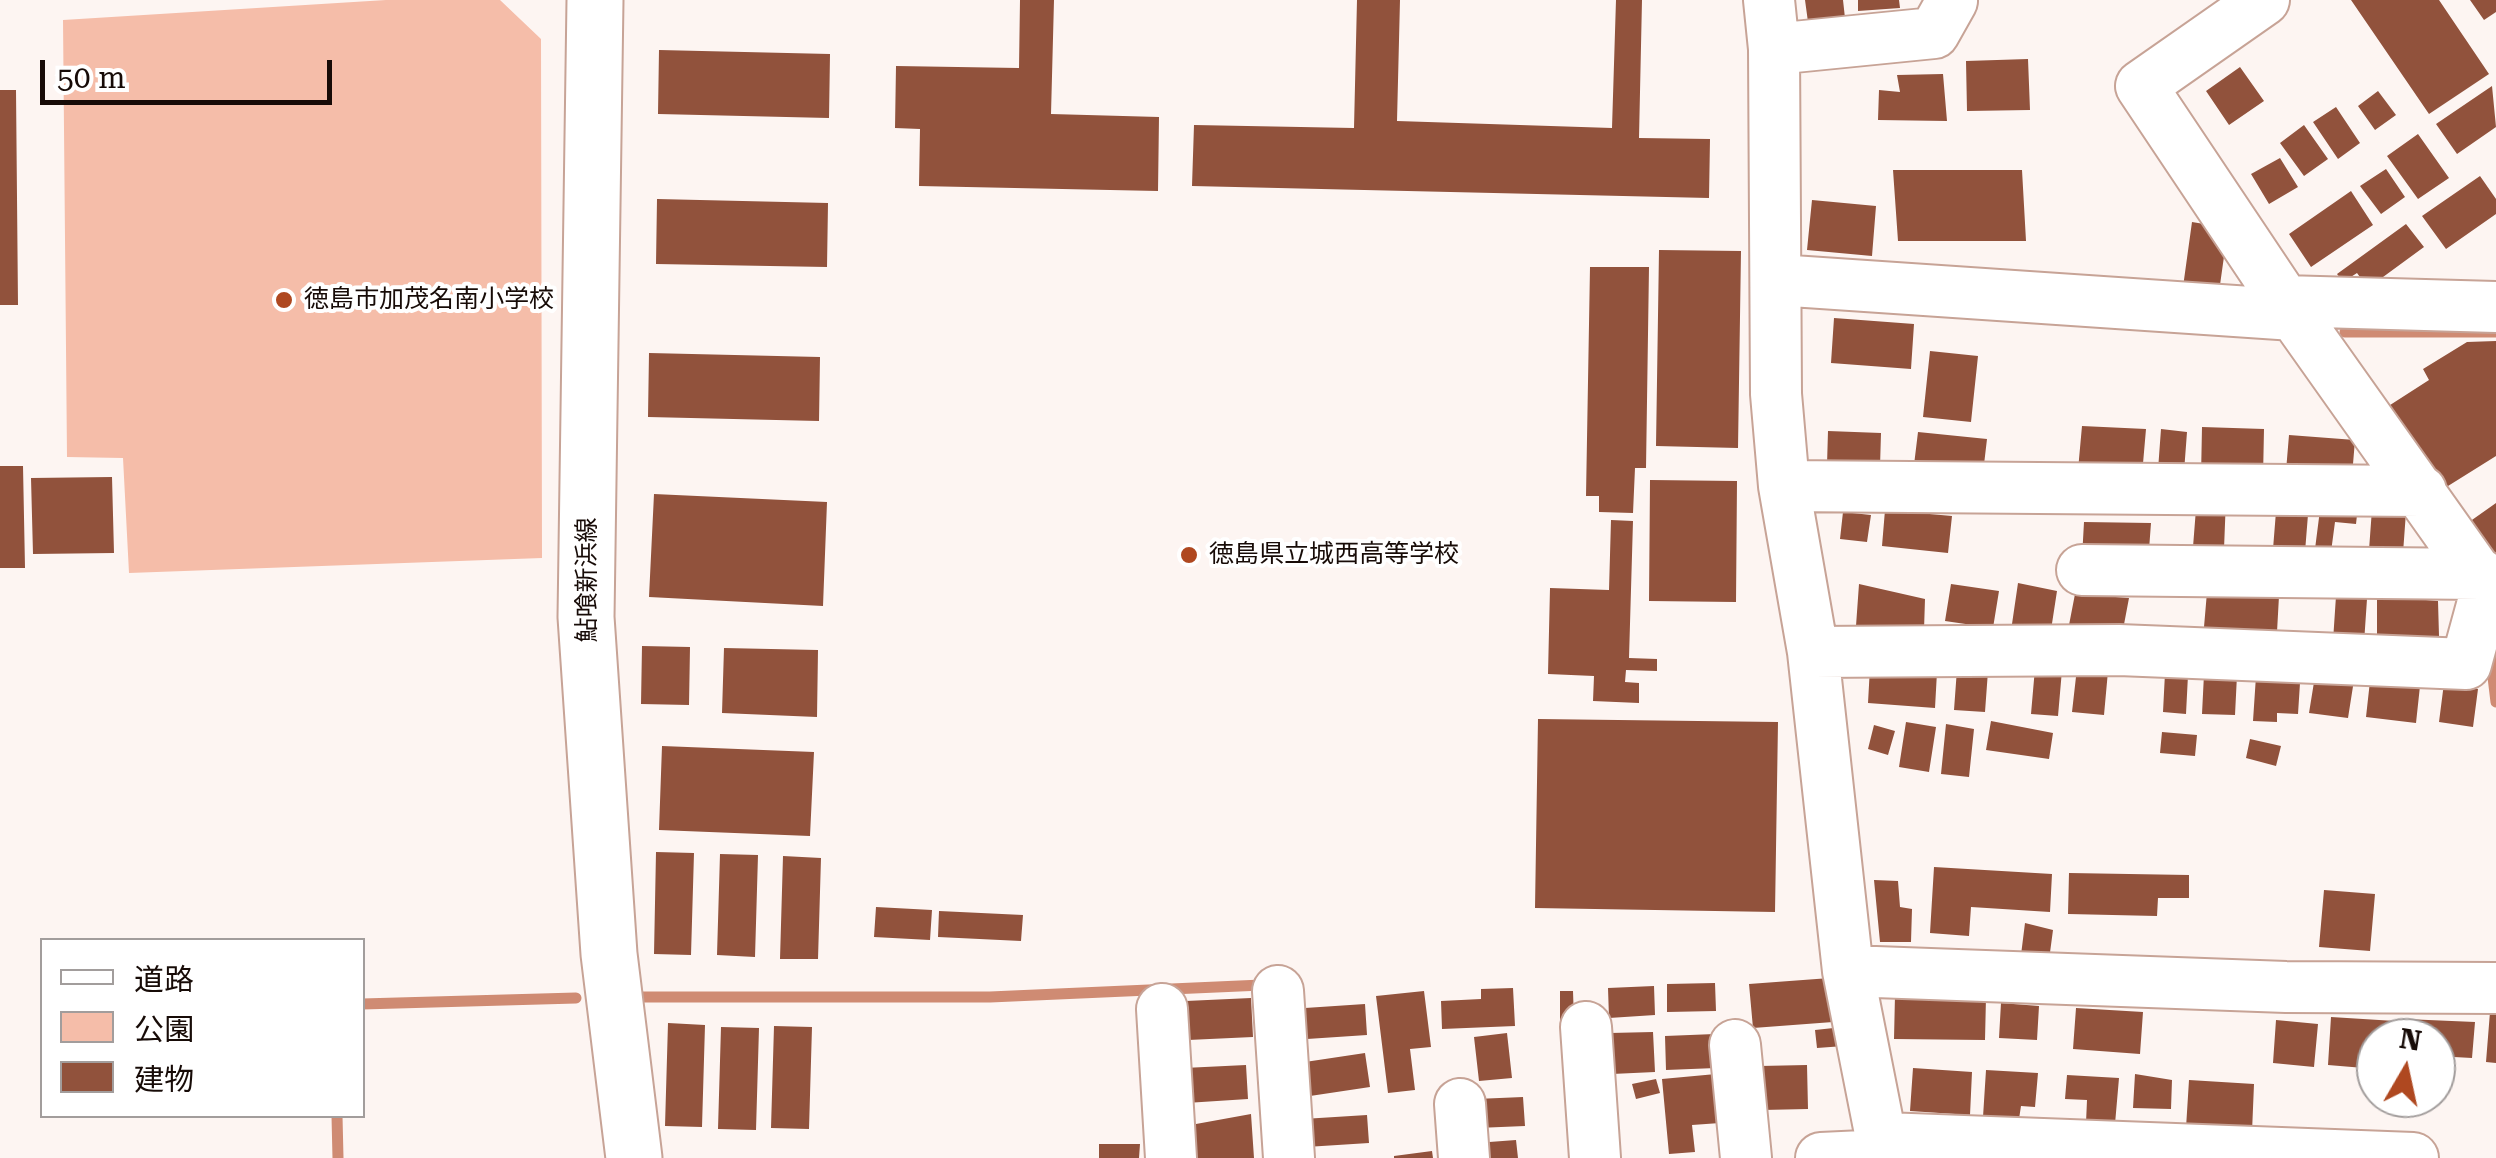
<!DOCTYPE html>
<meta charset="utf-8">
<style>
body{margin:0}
#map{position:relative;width:2496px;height:1158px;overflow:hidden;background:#fdf5f2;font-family:"Roboto Serif","Noto Sans JP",serif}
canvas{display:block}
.legend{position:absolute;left:40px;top:938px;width:325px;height:180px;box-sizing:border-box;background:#fff;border:2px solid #a29d9c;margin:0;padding:12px 18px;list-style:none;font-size:30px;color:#170b07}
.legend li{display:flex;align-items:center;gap:20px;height:50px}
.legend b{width:50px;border:2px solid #a29d9c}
.north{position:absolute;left:2356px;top:1018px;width:100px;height:100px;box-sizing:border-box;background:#fff;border:2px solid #a29d9c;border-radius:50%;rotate:9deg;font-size:28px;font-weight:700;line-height:40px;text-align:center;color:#170b07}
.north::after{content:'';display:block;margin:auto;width:35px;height:45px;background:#af4820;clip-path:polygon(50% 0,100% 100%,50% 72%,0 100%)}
.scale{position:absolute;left:40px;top:60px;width:292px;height:45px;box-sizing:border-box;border:5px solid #170b07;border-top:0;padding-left:12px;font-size:30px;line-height:35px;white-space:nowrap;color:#170b07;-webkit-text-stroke:8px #fff;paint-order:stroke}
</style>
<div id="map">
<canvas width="2496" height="1158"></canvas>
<ul class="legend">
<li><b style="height:12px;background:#fff"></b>道路</li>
<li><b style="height:28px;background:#f5bda9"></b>公園</li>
<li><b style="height:28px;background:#91523c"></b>建物</li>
</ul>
<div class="north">N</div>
<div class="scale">50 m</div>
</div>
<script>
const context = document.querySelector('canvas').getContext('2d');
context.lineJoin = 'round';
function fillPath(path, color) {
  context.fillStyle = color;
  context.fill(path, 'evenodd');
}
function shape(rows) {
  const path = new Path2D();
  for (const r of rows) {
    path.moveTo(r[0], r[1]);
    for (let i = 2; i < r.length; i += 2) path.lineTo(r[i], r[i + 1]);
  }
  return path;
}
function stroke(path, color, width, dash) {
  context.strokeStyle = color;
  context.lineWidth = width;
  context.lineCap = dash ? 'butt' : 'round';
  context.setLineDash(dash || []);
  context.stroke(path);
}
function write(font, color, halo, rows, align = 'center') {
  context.font = font + ' "Roboto Serif","Noto Sans JP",serif';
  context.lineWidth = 8;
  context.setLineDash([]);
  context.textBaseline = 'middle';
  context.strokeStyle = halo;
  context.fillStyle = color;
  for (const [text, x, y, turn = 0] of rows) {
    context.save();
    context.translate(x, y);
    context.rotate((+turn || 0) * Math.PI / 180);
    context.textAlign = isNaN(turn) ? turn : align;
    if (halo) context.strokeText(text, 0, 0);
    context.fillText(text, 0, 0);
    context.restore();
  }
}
fillPath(shape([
 [386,0,500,0,541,39,542,558,129,573,123,458,67,457,63,20]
]), '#f5bda9');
stroke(shape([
 [2345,332,2496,332],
 [2490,652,2496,702],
 [636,997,990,997,1262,985],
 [362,1004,576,998],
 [337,1116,338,1158]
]), '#cf8b73', 11);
fillPath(shape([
 [1020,0,1054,0,1051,114,1159,117,1158,191,919,186,920,129,895,128,896,66,1019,68],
 [1357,0,1400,0,1397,121,1612,128,1616,0,1642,0,1639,138,1710,139,1709,198,1192,186,1194,125,1354,128],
 [1805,0,1843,0,1845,18,1808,22],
 [1858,0,1899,0,1900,8,1858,11],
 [2351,0,2439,0,2489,74,2429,114],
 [2470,0,2496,0,2496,12,2484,20],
 [659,50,830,54,829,118,658,114],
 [2028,59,2030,110,1967,111,1966,61],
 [2240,67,2264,101,2229,125,2206,91],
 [1943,74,1947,121,1878,120,1879,90,1900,92,1897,75],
 [2492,86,2496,127,2457,154,2436,124],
 [0,90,16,90,18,305,0,305],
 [2378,91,2396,115,2375,130,2358,106],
 [2336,107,2360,143,2338,159,2313,122],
 [2304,125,2328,159,2304,176,2280,143],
 [2418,134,2449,178,2418,199,2387,156],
 [2280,158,2298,187,2269,204,2251,174],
 [2386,169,2405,197,2381,214,2360,186],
 [1893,170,2022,170,2026,241,1898,241],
 [2480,176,2496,199,2496,214,2446,249,2422,216],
 [2351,191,2373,225,2311,267,2289,234],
 [657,199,828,203,827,267,656,264],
 [1812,200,1876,206,1872,256,1807,250],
 [2192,222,2228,228,2219,292,2183,287],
 [2406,224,2424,247,2368,288,2357,273,2343,282,2337,274],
 [1659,250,1741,251,1738,448,1656,446],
 [1590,267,1649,267,1646,468,1635,468,1633,513,1599,512,1599,496,1586,496],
 [1834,318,1914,324,1911,369,1831,363],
 [2496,341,2496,456,2440,491,2387,407,2429,380,2423,369,2467,342],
 [1930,351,1978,356,1971,422,1923,417],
 [649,353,820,357,819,421,648,417],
 [2082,426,2146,429,2142,475,2078,470],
 [2202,427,2264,429,2263,478,2201,477],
 [2161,429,2187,432,2184,472,2158,470],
 [1828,431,1881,433,1880,467,1827,465],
 [1918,432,1987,439,1983,473,1914,465],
 [2289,435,2355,440,2352,476,2286,471],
 [0,466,23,466,25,568,0,568],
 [112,477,114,553,33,554,31,478],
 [1650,480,1737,481,1736,602,1649,601],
 [654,494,827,502,823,606,649,597],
 [2197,496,2226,498,2224,549,2193,547],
 [2277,499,2309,502,2305,552,2273,549],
 [2321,502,2358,506,2356,524,2335,522,2331,552,2315,549],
 [2496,503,2496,576,2462,527],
 [2372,509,2406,512,2403,553,2369,550],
 [1885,510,1952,516,1948,553,1882,546],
 [1843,512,1871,515,1867,542,1840,539],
 [1611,520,1633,521,1629,658,1657,659,1657,671,1626,670,1625,682,1639,683,1639,703,1593,701,1594,676,1548,674,1550,588,1609,590],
 [2084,522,2151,523,2148,563,2082,558],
 [2018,583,2057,591,2051,630,2012,624],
 [1859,584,1925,599,1924,630,1856,626],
 [1951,584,1999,591,1993,628,1945,621],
 [2207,592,2279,596,2277,632,2204,627],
 [2075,594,2129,598,2122,635,2069,625],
 [2336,596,2367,599,2364,643,2333,641],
 [2377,596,2438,601,2439,636,2377,637],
 [642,646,690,647,689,705,641,704],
 [724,648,818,650,817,717,722,713],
 [1870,667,1937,672,1935,708,1868,703],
 [2035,668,2062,670,2058,716,2031,714],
 [2077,668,2108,671,2104,715,2072,712],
 [1957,669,1988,671,1985,712,1954,710],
 [2165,673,2188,675,2186,714,2163,712],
 [2204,674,2237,675,2235,715,2202,714],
 [2256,676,2300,683,2298,714,2277,713,2277,722,2253,721],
 [2315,676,2354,680,2348,718,2309,713],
 [2370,681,2420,686,2416,723,2366,717],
 [2444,683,2478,689,2473,727,2439,722],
 [1538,719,1778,722,1775,912,1535,908],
 [1991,721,2053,733,2049,759,1986,750],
 [1906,722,1936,727,1929,772,1899,767],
 [1946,724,1974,729,1969,777,1941,774],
 [1874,725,1895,731,1888,755,1868,749],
 [2162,732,2197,735,2195,756,2160,753],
 [2250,739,2281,746,2276,766,2246,758],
 [662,746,814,752,810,836,659,830],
 [656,852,694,853,691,955,654,954],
 [720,854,758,855,755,957,717,955],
 [783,856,821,858,818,959,780,959],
 [1934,867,2052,874,2050,912,1971,907,1969,936,1930,933],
 [2069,873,2189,875,2189,898,2158,898,2157,916,2068,914],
 [1874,880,1898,881,1900,907,1912,909,1911,942,1880,942],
 [2324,890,2375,894,2370,951,2319,947],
 [876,907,932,910,930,940,874,937],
 [939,911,1023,915,1021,941,938,937],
 [2025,923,2053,930,2049,960,2021,955],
 [1830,978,1833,1022,1753,1028,1749,984],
 [1715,983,1716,1011,1667,1012,1667,984],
 [1654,986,1655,1015,1609,1018,1608,988],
 [1513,988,1515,1026,1442,1029,1441,1001,1481,999,1481,989],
 [1424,991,1431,1047,1410,1049,1415,1090,1388,1093,1376,996],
 [1560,991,1573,991,1574,1021,1560,1021],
 [1895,995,1986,997,1985,1040,1894,1039],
 [1251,998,1253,1037,1188,1040,1186,1001],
 [2001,1003,2039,1006,2037,1040,1999,1038],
 [1365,1004,1367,1035,1307,1039,1305,1008],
 [2076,1008,2143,1012,2140,1054,2073,1049],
 [2490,1012,2496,1012,2496,1063,2486,1062],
 [2331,1017,2395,1021,2394,1038,2376,1038,2376,1069,2328,1065],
 [2405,1019,2475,1022,2472,1058,2436,1056,2436,1038,2404,1038],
 [2276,1020,2318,1024,2314,1067,2273,1063],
 [668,1023,705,1025,702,1127,665,1126],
 [774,1026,812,1027,809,1129,771,1128],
 [721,1027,759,1028,756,1130,718,1129],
 [1843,1027,1844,1046,1817,1048,1815,1030],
 [1653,1032,1655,1072,1612,1074,1610,1033],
 [1507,1033,1512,1078,1479,1081,1474,1037],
 [1715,1034,1716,1068,1666,1070,1665,1036],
 [1365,1053,1370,1087,1310,1096,1305,1062],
 [1246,1065,1248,1099,1186,1103,1184,1068],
 [1807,1065,1808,1109,1762,1110,1760,1066],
 [1913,1068,1972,1072,1970,1115,1910,1111],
 [1986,1070,2038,1073,2035,1107,2021,1106,2019,1119,1983,1117],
 [1716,1074,1720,1123,1692,1125,1695,1152,1669,1154,1662,1079],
 [2135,1074,2172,1080,2171,1109,2133,1108],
 [2067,1075,2119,1078,2115,1124,2086,1123,2087,1100,2065,1099],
 [1656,1079,1660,1093,1636,1099,1632,1084],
 [2189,1080,2254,1084,2252,1132,2186,1128],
 [1523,1097,1525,1126,1477,1128,1476,1099],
 [1251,1114,1254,1158,1187,1158,1185,1126],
 [1367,1115,1369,1143,1306,1147,1303,1119],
 [1516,1140,1518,1158,1477,1158,1476,1143],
 [1099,1144,1140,1144,1139,1158,1099,1158],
 [1432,1151,1433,1158,1394,1158,1394,1156]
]), '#91523c');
const minor = shape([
 [1769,0,1774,49,1776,394,1784,486,1813,652,1848,971,1885,1158],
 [2264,0,2141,86,2294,315,2496,600],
 [1774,49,1934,33,1952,1],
 [1777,280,2294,315],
 [2284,301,2496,307],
 [1784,486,2421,491],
 [2082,570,2480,574],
 [1813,652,2119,650,2466,664,2487,587],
 [1848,971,2286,987,2496,988],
 [1278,991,1289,1158],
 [1162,1009,1171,1158],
 [1586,1027,1595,1158],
 [1735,1045,1746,1158],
 [1460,1104,1464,1158],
 [1884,1138,2413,1158],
 [1821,1158,1885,1155]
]);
const major = shape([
 [595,0,586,617,609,954,634,1158]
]);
stroke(minor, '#c7a396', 54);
stroke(major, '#c7a396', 59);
stroke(minor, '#fff', 50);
stroke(major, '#fff', 55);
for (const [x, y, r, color] of [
 [284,300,10,"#af4820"],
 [1189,555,10,"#af4820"]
]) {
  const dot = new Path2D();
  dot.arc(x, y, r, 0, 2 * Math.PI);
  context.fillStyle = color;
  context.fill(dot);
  stroke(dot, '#fff', 4);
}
write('25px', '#170b07', '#fff', [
 ["徳島市加茂名南小学校",304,300],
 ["徳島県立城西高等学校",1209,555]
], 'left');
write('25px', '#170b07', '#fff', [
 ["鮎喰新浜線",588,580,-90]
]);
</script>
